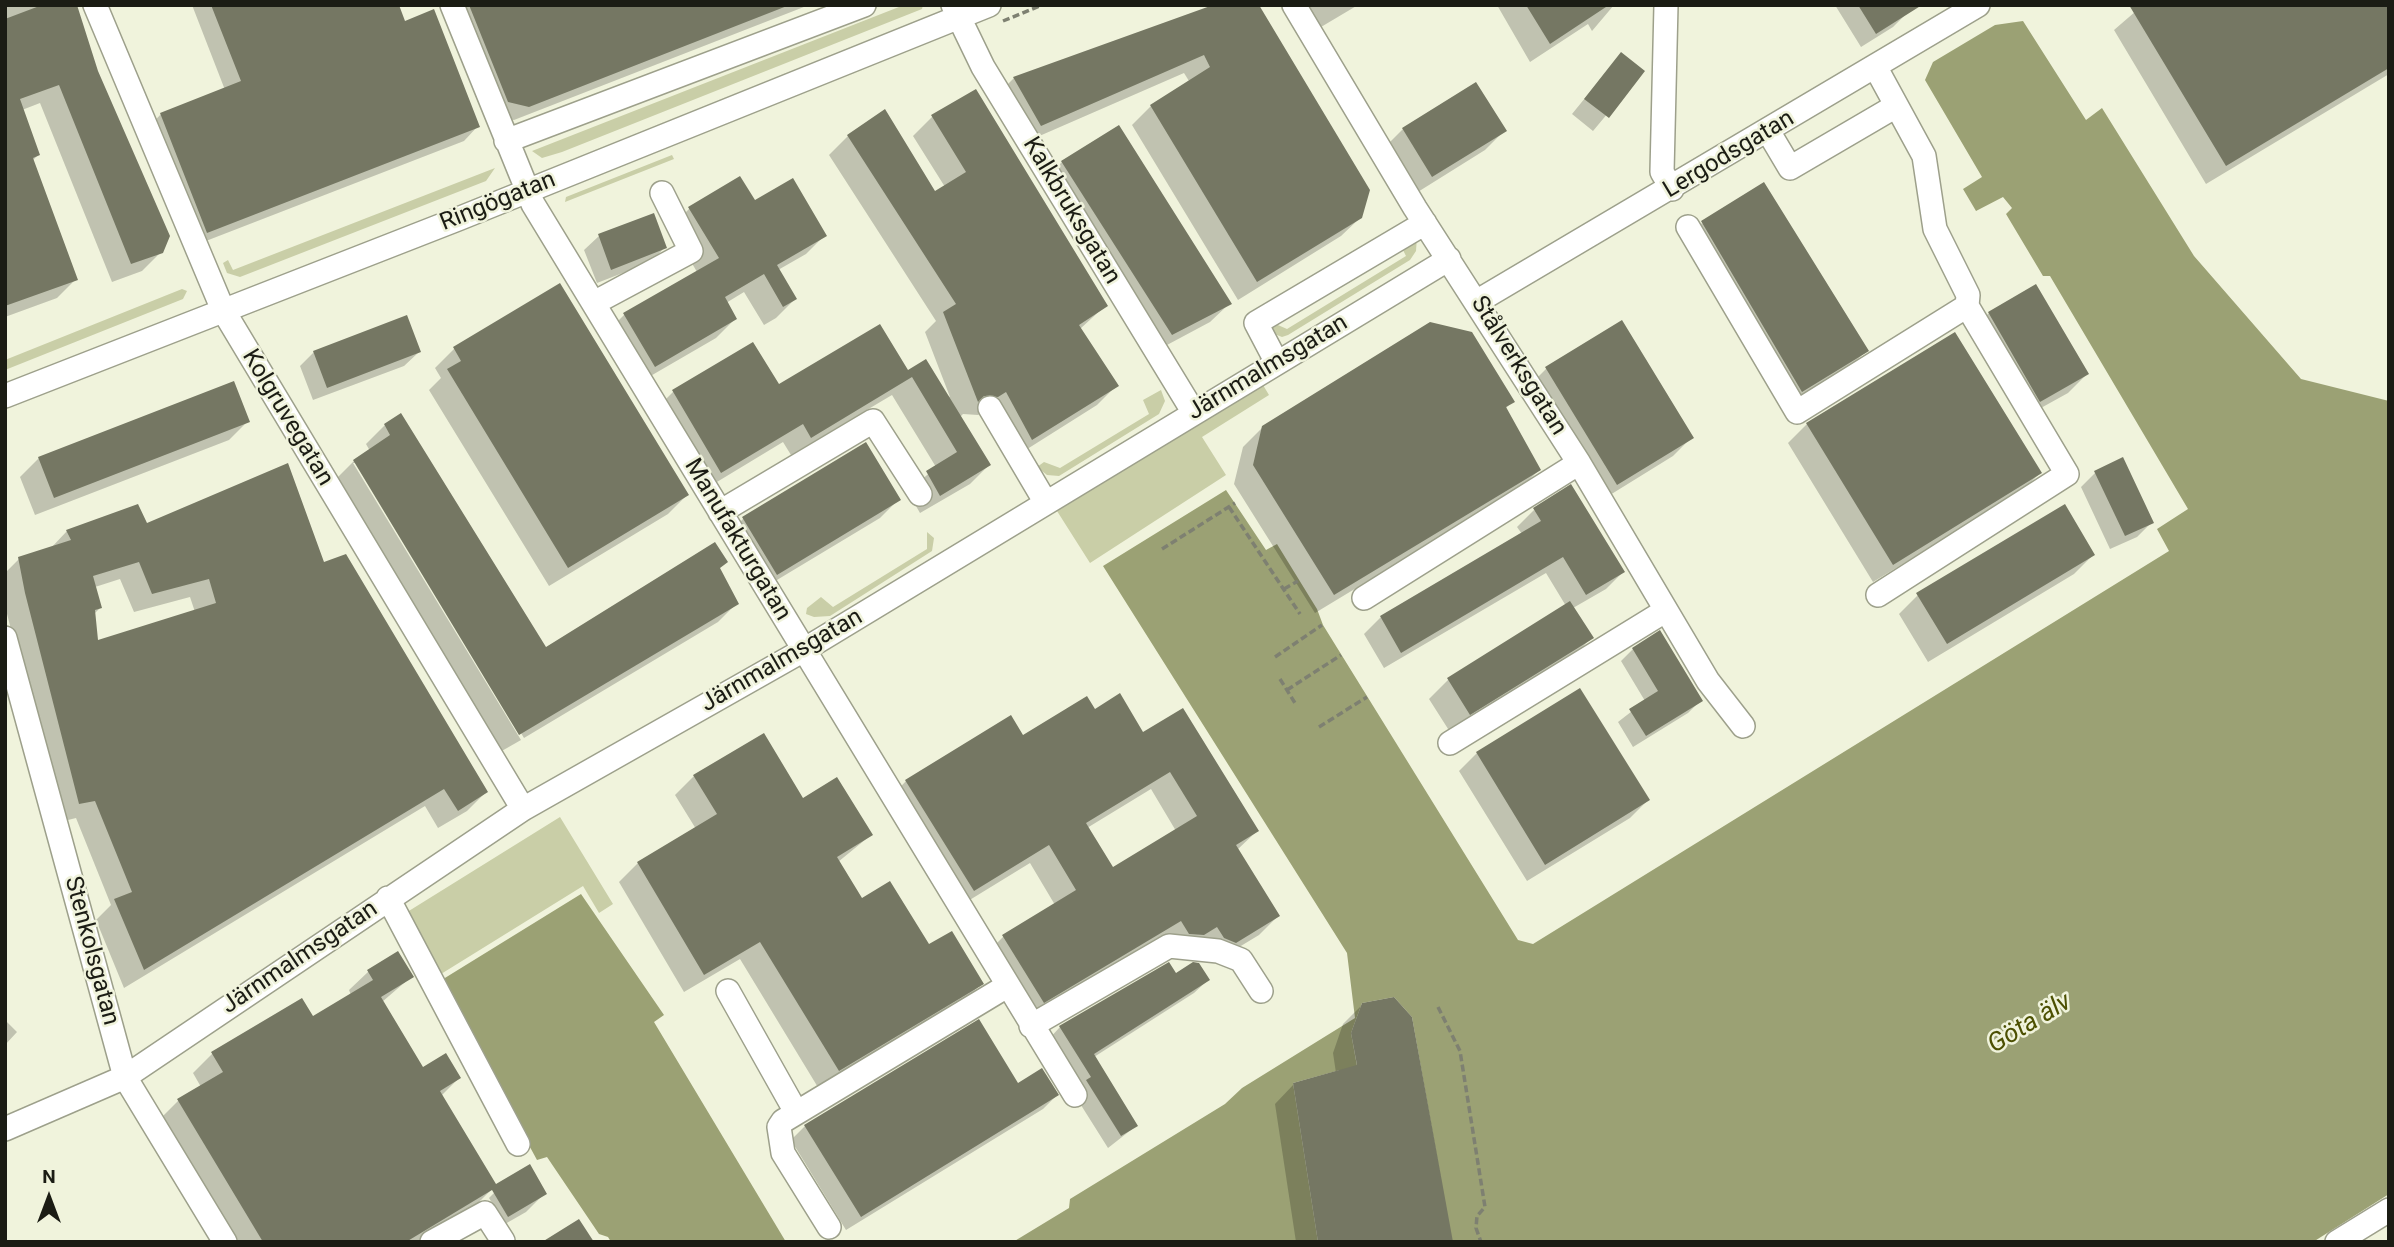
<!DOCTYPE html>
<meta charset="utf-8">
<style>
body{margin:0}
#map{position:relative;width:2394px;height:1247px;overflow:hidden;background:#f0f3dc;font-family:Roboto,sans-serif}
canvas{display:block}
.frame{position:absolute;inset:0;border:7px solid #1b1c14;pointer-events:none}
.north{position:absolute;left:14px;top:1163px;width:70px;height:70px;-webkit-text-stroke:5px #f0f3dc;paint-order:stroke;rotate:0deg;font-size:19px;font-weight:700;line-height:28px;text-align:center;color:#1b1c14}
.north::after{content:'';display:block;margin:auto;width:24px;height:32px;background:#1b1c14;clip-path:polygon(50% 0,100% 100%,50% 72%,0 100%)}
</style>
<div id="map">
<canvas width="2394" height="1247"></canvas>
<div class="frame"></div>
<div class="north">N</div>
</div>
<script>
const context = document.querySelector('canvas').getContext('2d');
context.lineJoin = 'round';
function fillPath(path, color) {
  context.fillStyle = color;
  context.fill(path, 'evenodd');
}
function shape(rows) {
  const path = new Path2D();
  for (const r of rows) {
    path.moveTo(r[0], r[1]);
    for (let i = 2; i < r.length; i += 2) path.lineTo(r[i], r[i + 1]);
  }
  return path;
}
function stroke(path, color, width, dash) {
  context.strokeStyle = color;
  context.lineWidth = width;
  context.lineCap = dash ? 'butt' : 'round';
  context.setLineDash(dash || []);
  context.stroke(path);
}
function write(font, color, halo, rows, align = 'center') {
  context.font = font + ' Roboto,sans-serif';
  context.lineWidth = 5;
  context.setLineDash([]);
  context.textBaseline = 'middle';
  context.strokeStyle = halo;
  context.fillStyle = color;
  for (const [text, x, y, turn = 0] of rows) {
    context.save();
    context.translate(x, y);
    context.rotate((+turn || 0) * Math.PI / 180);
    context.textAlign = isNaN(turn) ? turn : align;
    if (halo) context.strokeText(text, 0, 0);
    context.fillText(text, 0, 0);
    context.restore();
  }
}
fillPath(shape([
 [904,5,923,5,922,9,562,152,542,158,532,151],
 [672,155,674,159,565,202,566,197],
 [495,168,486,181,240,277,227,273,223,263,228,260,233,270],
 [1417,237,1416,251,1410,260,1288,335,1282,337,1272,333,1271,322,1287,329,1406,256,1400,244],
 [182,289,187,291,183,299,5,370,5,360],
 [1260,380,1269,395,1202,437,1226,475,1090,563,1057,511],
 [1161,390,1165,401,1159,414,1059,476,1047,475,1037,467,1044,462,1060,468,1149,414,1143,400],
 [927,532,934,538,932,551,830,616,814,617,806,614,807,608,821,597,833,607,927,549],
 [560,817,613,904,599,913,583,886,441,974,404,914]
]), '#c9cea7');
fillPath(shape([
 [2023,21,2086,120,2102,108,2194,256,2301,379,2389,401,2389,1194,2313,1242,1452,1242,1412,1017,1394,997,1362,1003,1351,1033,1389,1242,1340,1070,1293,1083,1318,1242,1013,1242,1069,1208,1070,1199,1225,1104,1242,1088,1355,1018,1347,953,1103,566,1226,490,1266,550,1277,544,1317,609,1323,625,1518,940,1533,944,2169,551,2157,529,2188,509,2050,276,2043,276,2006,214,2012,208,2003,197,1976,211,1963,189,1982,177,1925,80,1933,62,1995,25],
 [581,894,664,1015,654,1022,786,1242,611,1242,608,1237,599,1234,547,1157,537,1160,440,981]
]), '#9ba174');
fillPath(shape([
 [5,5,72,5,161,252,142,271,112,282,40,103,22,110,38,155,32,161,76,279,57,298,5,317],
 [192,5,397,5,404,23,478,126,464,141,193,246,147,129,161,114,225,90],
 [450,5,809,5,514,120,494,116],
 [1218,5,1361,217,1341,236,1238,300,1132,125,1151,106,1189,81,1184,73,1021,144,995,97,1014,78],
 [1299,5,1358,5,1321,27,1307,20],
 [1497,5,1614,5,1592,31,1588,24,1530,62],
 [1835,5,1903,5,1907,13,1893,27,1861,47],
 [2143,5,2389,5,2389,74,2206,184,2114,30],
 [1621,54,1643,71,1593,131,1572,114],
 [975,91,1105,306,1080,329,1116,386,1097,405,1013,458,987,410,978,415,963,414,960,417,989,465,970,484,920,513,908,492,936,467,892,395,791,455,783,442,702,491,654,411,673,392,753,344,778,387,908,372,950,397,925,332,936,321,829,155,848,136,884,111,935,194,945,187,913,136,932,117],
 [1118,127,1229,304,1210,322,1152,353,1043,181,1062,162],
 [1403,129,1504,131,1485,150,1413,195,1384,148],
 [690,208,825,235,806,254,778,270,795,299,776,318,764,325,744,292,726,303,735,319,716,338,635,385,605,334,624,315,697,272,671,227],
 [653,215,665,247,651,262,597,283,584,250,599,236],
 [1702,223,1867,350,1848,369,1782,410,1683,242],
 [559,285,687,495,668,514,549,586,429,390,441,378,435,368,454,349],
 [1989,313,2087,374,2068,393,2021,419,1970,332],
 [1622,322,1692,437,1673,456,1597,503,1527,388,1546,369],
 [1955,334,2040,473,2021,492,1873,582,1788,443,1807,424],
 [314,352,419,352,404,366,313,400,300,366],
 [1513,401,1505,409,1539,470,1520,489,1315,613,1234,484,1243,447,1263,427],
 [248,421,229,440,35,515,20,477,39,458],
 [385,425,546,650,719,569,737,603,718,622,524,738,357,463,353,463,521,740,500,752,335,480,354,461,370,451,366,444],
 [865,444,899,499,880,518,757,592,724,538,743,519],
 [2095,473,2152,522,2137,537,2110,549,2081,487],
 [1534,510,1623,572,1606,589,1573,608,1591,638,1573,657,1450,732,1429,699,1448,680,1566,606,1546,573,1384,668,1364,634,1381,617,1522,534,1517,527],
 [67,531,323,564,486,792,467,811,438,828,425,806,124,988,96,920,111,905,76,818,60,822,5,606,5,573,19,559,50,549],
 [120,579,134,612,190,597,195,612,97,642,94,614,100,608,95,587],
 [2093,555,2074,574,1928,662,1899,614,1918,595],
 [1660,633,1700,701,1688,713,1633,747,1618,722,1645,701,1621,661,1633,649],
 [1580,690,1648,800,1630,818,1527,881,1459,771,1477,753],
 [1095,711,1143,734,1257,831,1237,850,1278,916,1259,935,1216,961,1170,952,1024,1020,985,955,1003,937,1055,905,1030,863,955,909,888,800,906,781],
 [1151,789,1176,831,1112,870,1087,828],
 [694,776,802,801,871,835,838,862,862,901,982,983,963,1002,819,1089,740,959,684,992,619,882,638,863,696,829,675,795],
 [398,954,411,977,382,1002,422,1069,459,1078,441,1096,495,1186,476,1205,416,1242,232,1242,159,1120,178,1101,201,1087,193,1073,212,1054,301,1001,312,1018,351,995,349,990,368,972],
 [1168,965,1175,976,1208,980,1194,993,1094,1057,1136,1126,1108,1148,1074,1094,1047,1041,1060,1027],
 [1363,1004,1451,1242,1296,1242,1275,1104,1294,1084,1336,1073,1333,1053,1343,1024],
 [5,1020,17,1032,5,1045],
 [1017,1085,1057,1095,1043,1109,846,1230,791,1140,805,1126],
 [508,1179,545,1193,526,1212,505,1224,489,1198]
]), '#0003');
fillPath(shape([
 [42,5,77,5,98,71,170,236,163,253,131,264,59,85,20,99,40,155,33,158,78,280,5,306,5,19],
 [211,5,399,5,405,21,434,9,480,127,207,233,160,113,241,81],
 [469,5,787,5,787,6,529,107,508,102],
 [1213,5,1259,5,1370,190,1362,218,1257,282,1150,105,1210,67,1204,55,1041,126,1013,77],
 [1526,5,1609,5,1550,44],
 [1858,5,1922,5,1876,34],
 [2129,5,2389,5,2389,68,2226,166],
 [1621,52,1645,71,1609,118,1584,99],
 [1476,82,1507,131,1432,177,1402,128],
 [976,89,1108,306,1079,325,1119,386,1032,440,1006,392,998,397,984,396,978,402,943,312,956,304,847,135,885,109,935,191,966,172,931,115],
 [1119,125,1232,304,1172,335,1061,161],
 [740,176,755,200,793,178,827,236,777,265,797,299,783,307,764,274,725,297,737,319,655,367,623,313,719,258,688,207],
 [1764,182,1869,351,1802,392,1701,221],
 [654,213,667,248,611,270,598,234],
 [560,283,689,495,568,568,447,369,461,361,453,347],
 [2036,284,2089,374,2040,402,1988,312],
 [407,315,421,352,327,388,313,351],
 [1622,320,1694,438,1617,485,1545,367],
 [1430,322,1472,332,1515,402,1506,407,1541,470,1334,595,1253,465,1262,426],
 [880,324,908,370,926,359,991,465,940,496,926,471,957,452,912,377,811,438,803,424,721,473,672,390,753,342,779,384],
 [1955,332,2042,473,1893,565,1806,423],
 [234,381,250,422,54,498,38,457],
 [401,413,546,647,715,542,728,562,720,568,739,604,519,735,353,460,390,435,384,424],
 [866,442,901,500,777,575,742,517],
 [2123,457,2154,523,2125,536,2094,471],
 [288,463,324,562,346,554,488,792,458,811,444,789,144,970,114,899,132,892,95,801,79,804,25,593,18,557,71,540,66,530,138,504,147,523],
 [139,562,152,594,209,579,216,603,98,640,95,610,102,608,93,576],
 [1571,484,1625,572,1586,595,1563,557,1401,653,1380,616,1541,521,1533,508],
 [2065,504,2095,555,1947,644,1916,593],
 [1570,601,1594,638,1470,715,1447,678],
 [1660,630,1703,701,1646,736,1629,709,1658,691,1632,648],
 [1580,688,1650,800,1545,865,1476,752],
 [1120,693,1143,732,1183,708,1259,831,1236,845,1280,916,1236,943,1224,938,1217,927,1204,935,1189,934,1181,921,1044,1003,1002,935,1076,890,1049,845,974,891,905,780,1011,715,1023,735,1087,696,1095,709],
 [1170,772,1197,816,1113,867,1086,823],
 [764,733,803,798,837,777,873,835,837,857,862,898,890,881,929,944,952,931,984,984,839,1071,760,942,704,975,637,862,717,814,693,775],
 [398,951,414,977,381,997,423,1067,446,1053,461,1078,440,1091,496,1184,530,1164,547,1194,508,1217,492,1190,406,1242,263,1242,177,1099,223,1072,211,1052,302,998,313,1016,373,980,367,970],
 [1169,962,1176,973,1193,962,1199,963,1210,980,1094,1054,1138,1126,1121,1136,1086,1080,1091,1077,1059,1026],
 [1394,997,1412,1017,1453,1242,1318,1242,1293,1083,1357,1065,1351,1033,1362,1003],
 [979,1019,1018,1083,1042,1068,1059,1095,861,1217,804,1125],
 [579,1219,594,1242,542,1242]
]), '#757763');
const minor = shape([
 [95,5,223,310,523,809],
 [452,5,533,204,1075,1095],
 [953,5,983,67,1194,413],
 [1294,5,1415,208,1579,463,1708,681,1743,726],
 [1666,5,1662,172,1672,189],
 [1876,68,1924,156,1935,229,1968,295,1967,306,2067,474,1878,595],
 [1768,131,1790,168,1896,106],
 [506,141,864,5],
 [1688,227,1797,412,1967,306],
 [1478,301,1978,5],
 [594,303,691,251,662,193],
 [1277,363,1256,323,1425,223],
 [5,396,458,219,989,5],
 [990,408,1046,503],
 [720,512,873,421,920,494],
 [1364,598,1579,463],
 [5,638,125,1077,225,1242],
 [1450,743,1665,611],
 [388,898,518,1144],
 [728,991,796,1112],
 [1031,1026,1169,946,1218,951,1241,960,1261,991],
 [5,1129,125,1077,523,809,802,651,1449,259],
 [829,1227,783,1153,779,1127,783,1121,1007,986],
 [432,1242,485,1213,503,1241],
 [2337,1242,2389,1210]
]);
stroke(minor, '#9da08b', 26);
stroke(shape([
 [1003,21,1042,5],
 [1229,507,1300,614],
 [1162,549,1235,503],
 [1284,589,1298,581],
 [1275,657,1322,625],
 [1280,679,1295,703],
 [1287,690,1341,655],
 [1319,727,1367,697],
 [1438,1007,1460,1051,1485,1207,1477,1216,1476,1228,1481,1242]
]), '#7e8071', 3.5, [7, 3.5]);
stroke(minor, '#fff', 23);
write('24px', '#1b1c14', '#f0f3dc', [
 ["Lergodsgatan",1729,155,-31],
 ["Ringögatan",498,202,-22],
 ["Kalkbruksgatan",1071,211,59],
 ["Stålverksgatan",1518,366,58],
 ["Järnmalmsgatan",1268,368,-31],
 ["Kolgruvegatan",287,418,59],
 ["Manufakturgatan",737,540,59],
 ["Järnmalmsgatan",782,661,-30],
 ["Stenkolsgatan",91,951,75],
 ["Järnmalmsgatan",300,958,-34]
]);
write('italic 26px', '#4c5002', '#f0f3dc', [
 ["Göta älv",2030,1024,-31]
]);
</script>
